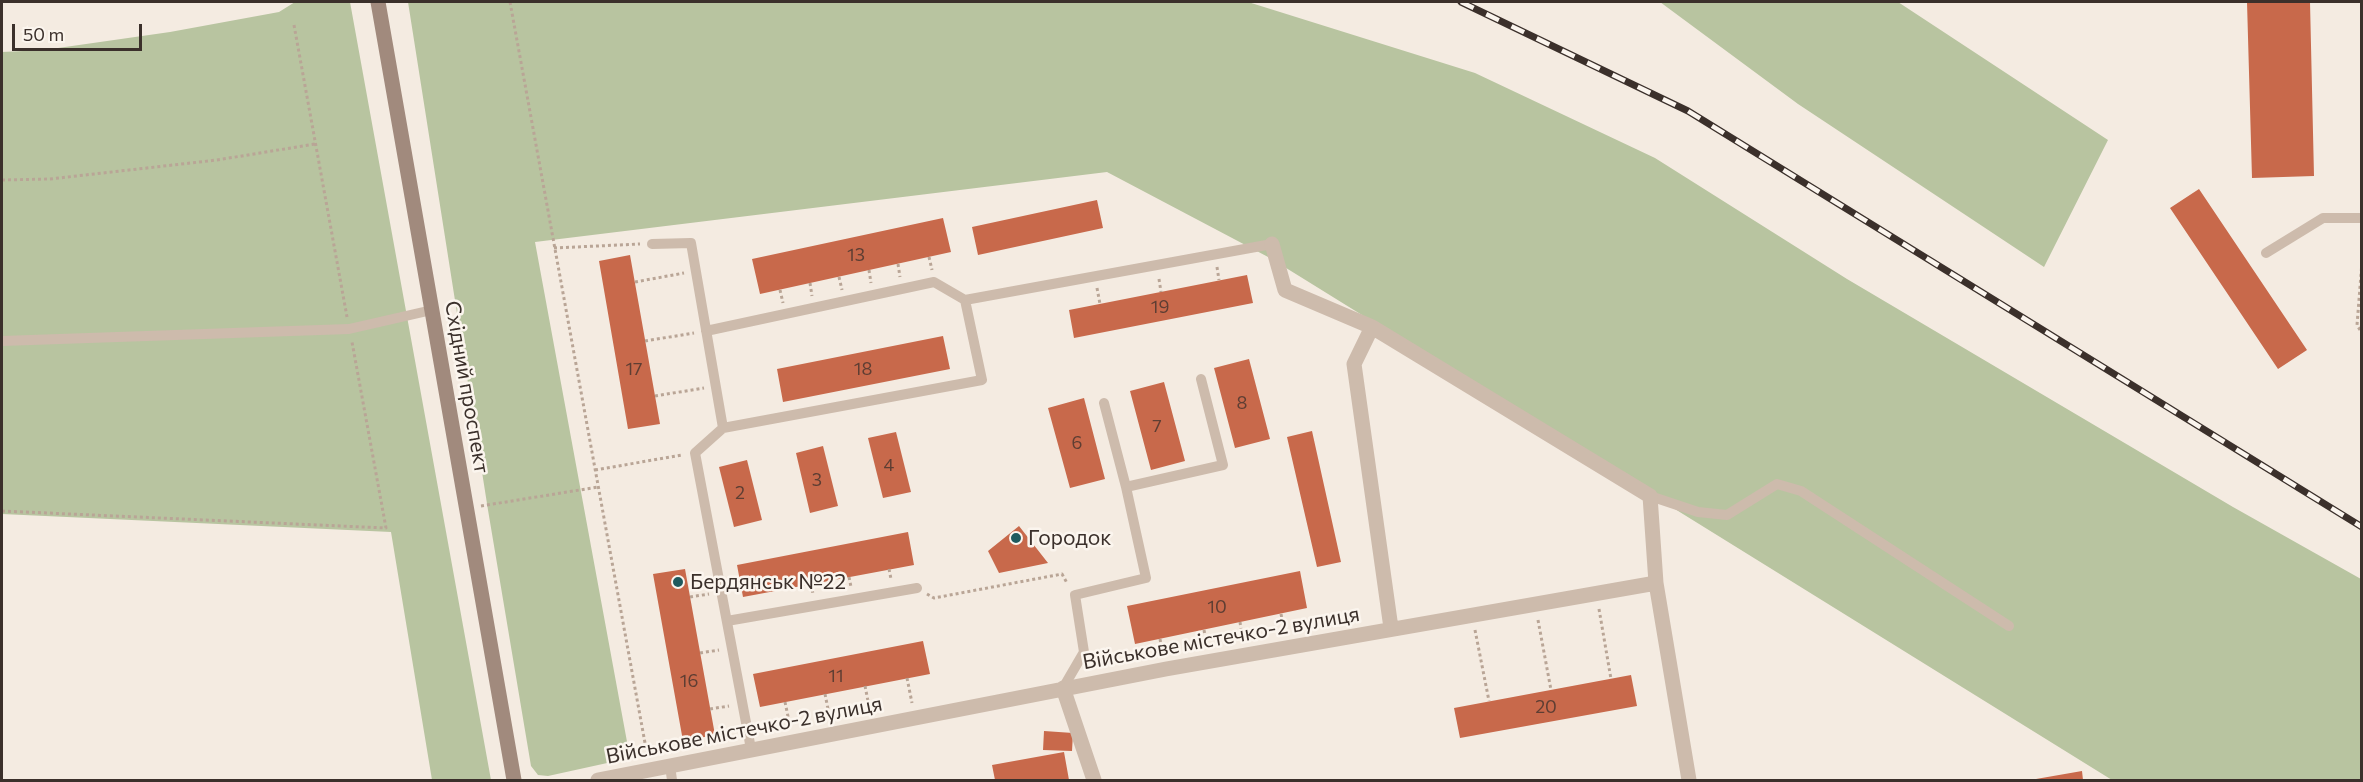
<!DOCTYPE html>
<meta charset="utf-8">
<style>
body{margin:0}
#map{position:relative;width:2363px;height:782px;overflow:hidden;background:#f4ebe1;font-family:Commissioner,sans-serif}
canvas{display:block}
.frame{position:absolute;inset:0;border:3px solid #3b302b;pointer-events:none}
.scale{position:absolute;left:12px;top:24px;width:130px;height:27px;box-sizing:border-box;border:3px solid #3b302b;border-top:0;padding-left:8px;font-size:18px;line-height:21px;white-space:nowrap;color:#3b302b;-webkit-text-stroke:4px #fbf5ee;paint-order:stroke}
</style>
<div id="map">
<canvas width="2363" height="782"></canvas>
<div class="frame"></div>
<div class="scale">50 m</div>
</div>
<script>
const context = document.querySelector('canvas').getContext('2d');
context.lineJoin = 'round';
function fillPath(path, color) {
  context.fillStyle = color;
  context.fill(path, 'evenodd');
}
function shape(rows) {
  const path = new Path2D();
  for (const r of rows) {
    path.moveTo(r[0], r[1]);
    for (let i = 2; i < r.length; i += 2) path.lineTo(r[i], r[i + 1]);
  }
  return path;
}
function stroke(path, color, width, dash) {
  context.strokeStyle = color;
  context.lineWidth = width;
  context.lineCap = dash ? 'butt' : 'round';
  context.setLineDash(dash || []);
  context.stroke(path);
}
function write(font, color, halo, rows, align = 'center') {
  context.font = font + ' Commissioner,sans-serif';
  context.lineWidth = 5;
  context.setLineDash([]);
  context.textBaseline = 'middle';
  context.strokeStyle = halo;
  context.fillStyle = color;
  for (const [text, x, y, turn = 0] of rows) {
    context.save();
    context.translate(x, y);
    context.rotate((+turn || 0) * Math.PI / 180);
    context.textAlign = isNaN(turn) ? turn : align;
    if (halo) context.strokeText(text, 0, 0);
    context.fillText(text, 0, 0);
    context.restore();
  }
}
fillPath(shape([
 [295,2,350,2,491,780,432,780,391,532,2,514,2,52,44,50,170,32,279,12],
 [408,2,1248,2,1475,73,1655,158,1847,279,2233,507,2361,579,2361,780,2112,780,1270,258,1107,172,535,242,630,758,548,776,538,775,531,766,488,510],
 [1660,2,1898,2,2108,140,2044,267,1798,104]
]), '#b8c4a0');
fillPath(shape([
 [2247,2,2310,2,2314,176,2252,178],
 [2199,189,2307,350,2278,369,2170,208],
 [1097,200,1103,228,978,255,972,227],
 [943,218,951,252,760,294,752,259],
 [630,255,660,424,628,429,599,261],
 [1247,275,1253,303,1074,338,1069,310],
 [943,336,950,369,783,402,777,369],
 [1249,359,1270,439,1235,448,1214,368],
 [1164,382,1185,461,1151,470,1130,391],
 [1084,398,1105,479,1070,488,1048,408],
 [1312,431,1341,562,1317,567,1287,437],
 [896,432,911,492,883,498,868,438],
 [823,446,838,506,810,513,796,453],
 [747,460,762,520,734,527,719,467],
 [1019,526,1048,563,999,573,988,551],
 [908,532,914,565,743,597,737,565],
 [685,569,715,735,683,741,653,574],
 [1300,571,1307,608,1135,644,1127,606],
 [923,641,930,674,760,707,753,674],
 [1631,675,1637,706,1460,738,1454,708],
 [1044,731,1073,733,1072,751,1043,750],
 [1064,752,1069,780,995,780,992,765],
 [2082,771,2083,780,2037,780,2036,779]
]), '#c8694b');
stroke(shape([
 [510,2,647,754],
 [294,25,347,317],
 [2,180,50,179,217,160,315,144],
 [554,248,640,244],
 [929,257,932,270],
 [2362,262,2357,325,2362,333],
 [898,264,900,277],
 [1217,267,1219,280],
 [869,270,871,283],
 [839,277,842,290],
 [1159,279,1161,292],
 [635,282,684,273],
 [810,283,812,296],
 [1097,288,1100,304],
 [780,290,783,303],
 [645,341,694,333],
 [655,396,704,388],
 [595,470,682,455],
 [481,506,598,487],
 [2,511,386,528,352,342],
 [889,569,891,579],
 [849,577,851,587],
 [811,584,813,594],
 [927,594,934,598,1062,574,1067,583],
 [690,597,709,594],
 [1599,609,1611,679],
 [1281,614,1285,633],
 [1538,620,1551,690],
 [1240,622,1243,641],
 [1204,630,1207,645],
 [1475,630,1489,701],
 [1160,639,1163,654],
 [700,653,719,650],
 [907,678,912,703],
 [865,686,870,711],
 [825,694,830,719],
 [785,702,790,726],
 [710,709,729,706]
]), '#b9a596', 3, [3, 3]);
stroke(shape([
 [652,244,691,243,723,428],
 [2266,253,2323,218,2362,218],
 [706,331,934,282,965,300],
 [2,341,349,329,432,310],
 [1104,403,1126,487],
 [1650,496,1698,512,1727,515,1777,484,1801,491,2009,626],
 [727,621,917,588],
 [1063,688,1084,652,1075,595,1146,578,1126,487,1223,465,1201,379],
 [751,749,695,453,723,428,982,380,965,300,1272,244],
 [670,766,672,780]
]), '#cdbbac', 10);
stroke(shape([
 [1272,244,1285,290,1372,327],
 [1391,628,1354,364,1372,327,1650,496,1656,583],
 [1063,688,1094,780],
 [598,780,1166,669,1656,583,1689,780]
]), '#cdbbac', 15);
stroke(shape([
 [378,2,514,780]
]), '#a18a7d', 15);
const rail = shape([
 [1461,2,1688,111,2362,527]
]);
stroke(rail, '#3b302b', 7);
stroke(rail, '#fbf5ee', 4.5, [14]);
for (const [x, y, r, color] of [
 [1016,538,6,"#1f5a5e"],
 [678,582,6,"#1f5a5e"]
]) {
  const dot = new Path2D();
  dot.arc(x, y, r, 0, 2 * Math.PI);
  context.fillStyle = color;
  context.fill(dot);
  stroke(dot, '#fbf5ee', 2);
}
write('18px', '#5e3e33', null, [
 ["13",856,255],
 ["19",1160,307],
 ["17",634,369],
 ["18",863,369],
 ["8",1242,403],
 ["7",1157,426],
 ["6",1077,443],
 ["4",889,465],
 ["3",817,480],
 ["2",740,493],
 ["10",1217,607],
 ["11",836,676],
 ["16",689,681],
 ["20",1546,707]
]);
write('21px', '#3b302b', '#fbf5ee', [
 ["Східний проспект",467,387,80],
 ["Військове містечко-2 вулиця",1221,638,-10],
 ["Військове містечко-2 вулиця",744,730,-11]
]);
write('21px', '#3b302b', '#fbf5ee', [
 ["Городок",1028,538],
 ["Бердянськ №22",690,582]
], 'left');
</script>
